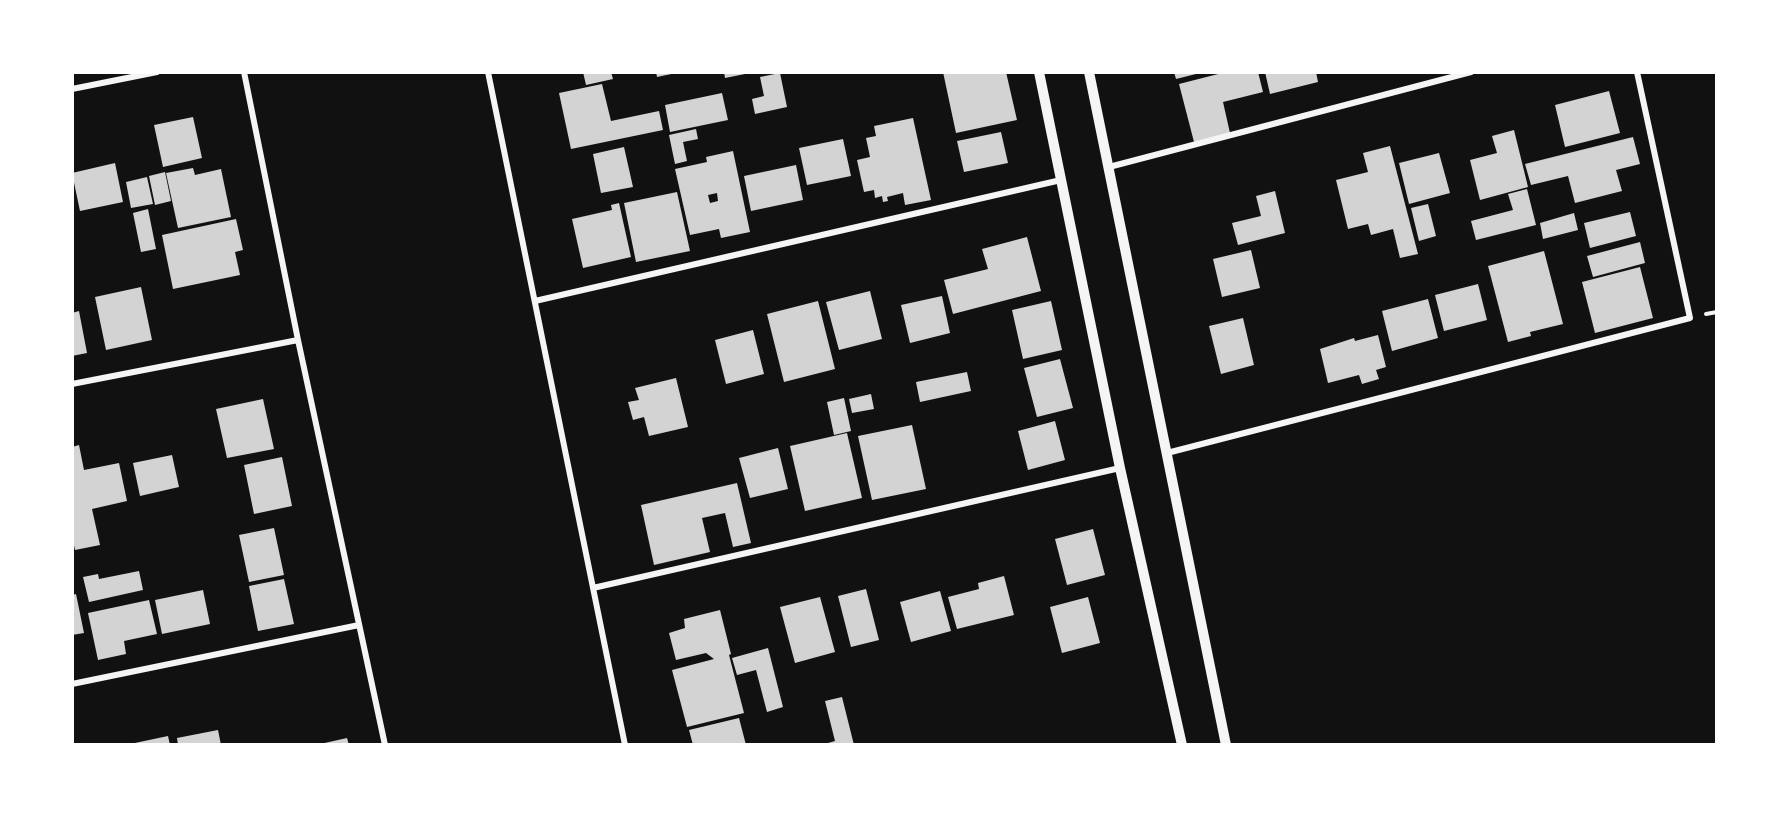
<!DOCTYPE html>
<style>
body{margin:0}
#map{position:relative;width:1789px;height:817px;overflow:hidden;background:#111;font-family:"Open Sans",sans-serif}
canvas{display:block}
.frame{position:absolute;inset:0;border:74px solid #fff;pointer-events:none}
</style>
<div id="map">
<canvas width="1789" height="817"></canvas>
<div class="frame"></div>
</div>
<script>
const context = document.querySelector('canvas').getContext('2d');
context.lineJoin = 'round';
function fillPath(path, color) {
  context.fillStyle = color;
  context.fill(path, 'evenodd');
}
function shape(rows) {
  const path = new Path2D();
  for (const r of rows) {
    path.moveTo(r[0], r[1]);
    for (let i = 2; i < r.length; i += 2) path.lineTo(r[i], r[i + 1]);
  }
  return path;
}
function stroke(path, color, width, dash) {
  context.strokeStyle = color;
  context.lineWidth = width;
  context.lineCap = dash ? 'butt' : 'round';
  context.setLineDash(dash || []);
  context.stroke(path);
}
fillPath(shape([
 [583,72,611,72,613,79,586,85],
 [656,72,676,72,676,73,657,77],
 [724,72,750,72,750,73,725,78],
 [943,72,1006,72,1017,120,956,133],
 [1174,72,1200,72,1200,73,1176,79],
 [1226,72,1258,72,1263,92,1223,102,1230,133,1194,142,1179,84],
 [1265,72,1316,72,1318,82,1270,94],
 [780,73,787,107,755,114,752,99,764,96,760,77],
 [602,84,611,121,659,111,663,130,571,149,559,93],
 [1609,91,1620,133,1565,147,1555,105],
 [722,93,728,120,670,132,665,105],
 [193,117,202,158,163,167,154,125],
 [913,118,931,200,905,205,903,193,887,197,888,201,883,202,882,196,875,198,874,190,864,192,857,160,870,157,866,138,876,136,874,126],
 [696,129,698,139,683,142,687,161,675,164,669,135],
 [1514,130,1528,187,1480,200,1470,160,1497,153,1492,136],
 [1001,132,1008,163,964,172,957,141],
 [1633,137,1640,164,1616,170,1622,191,1575,203,1568,176,1531,185,1525,164],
 [843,139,851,176,807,185,799,148],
 [1390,146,1418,254,1400,258,1393,229,1371,235,1368,224,1348,229,1336,180,1368,172,1363,153],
 [624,147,633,187,601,193,593,154],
 [733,151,750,232,721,238,719,229,690,235,675,169,707,162,706,157],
 [717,193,718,201,710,203,708,195],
 [1439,153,1450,193,1409,204,1399,163],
 [115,163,123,202,80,211,72,173],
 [796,165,803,200,751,211,744,176],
 [193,168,195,175,221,169,231,217,178,228,166,173],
 [165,172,171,201,155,205,149,176],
 [147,177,153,204,131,208,126,182],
 [1527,189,1536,225,1476,240,1471,221,1513,210,1508,194],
 [1275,191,1285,233,1238,245,1232,223,1261,216,1256,196],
 [677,192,690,251,636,262,624,203],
 [619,203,631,257,583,268,572,219,612,210,611,205],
 [1428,204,1436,236,1419,241,1411,208],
 [148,209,156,249,141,252,133,213],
 [1630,212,1636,236,1590,248,1584,223],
 [1574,213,1578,230,1543,239,1540,223],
 [236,219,243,250,235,252,240,275,173,289,162,235],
 [1027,237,1041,291,953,314,944,280,988,269,982,249],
 [1640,242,1645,263,1593,277,1587,256],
 [1251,250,1260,288,1222,297,1213,259],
 [1544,251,1563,324,1530,332,1531,336,1508,342,1488,266],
 [1640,267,1653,318,1595,333,1582,282],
 [1478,284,1487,320,1444,331,1435,295],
 [141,287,152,340,106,350,95,297],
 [870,291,882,339,839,350,826,302],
 [942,296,950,333,910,343,901,305],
 [1428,299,1438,338,1392,351,1382,311],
 [818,301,835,369,784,382,767,314],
 [1051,301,1062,350,1023,359,1012,310],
 [79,311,87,353,72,356,72,313],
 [1243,318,1254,365,1221,374,1209,326],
 [753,330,764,374,726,384,715,340],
 [1378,335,1386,367,1376,370,1379,379,1362,384,1359,375,1328,383,1320,349,1354,338,1355,341],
 [1060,359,1073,408,1037,417,1024,368],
 [967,372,971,391,920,402,916,382],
 [676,378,688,427,649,436,644,417,633,420,628,402,639,400,635,388],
 [871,394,874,409,852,413,849,399],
 [844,398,851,431,834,435,827,402],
 [263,399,274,449,227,458,216,409],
 [1055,421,1065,460,1028,470,1018,431],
 [912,425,926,489,872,500,858,436],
 [847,433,862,498,805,511,790,446],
 [79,445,84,470,119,463,127,501,92,509,100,545,75,550,72,536,72,447],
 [778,448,788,489,750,498,739,458],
 [172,455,179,487,140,496,133,463],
 [282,457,292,506,254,514,244,465],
 [737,483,751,543,733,547,725,513,702,518,710,552,654,565,641,505],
 [274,528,284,575,249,582,239,535],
 [1093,529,1105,575,1067,585,1055,539],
 [139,571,143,590,89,602,83,577,98,574,99,579],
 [1004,576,1014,615,957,629,948,597,979,589,978,583],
 [284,579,294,624,258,631,249,586],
 [866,589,879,640,851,647,838,596],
 [203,590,210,624,162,634,155,600],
 [940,591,951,631,911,642,900,602],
 [76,594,84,633,72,635,72,595],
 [820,597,835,652,795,663,780,607],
 [1088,597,1100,643,1062,653,1050,607],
 [149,600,157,634,124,641,126,654,98,660,88,613],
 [720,610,731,654,729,655,744,713,687,727,672,670,714,659,706,653,676,660,669,633,685,628,684,619],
 [768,648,783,707,767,712,756,670,737,675,732,658],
 [842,697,854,745,821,745,835,741,825,701],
 [739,718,746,745,693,745,689,730],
 [218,730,221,745,178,745,177,738],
 [168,736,170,745,130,745,130,744],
 [347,738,349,745,320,745,320,744]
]), '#d3d3d3');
stroke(shape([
 [1706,314,1717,312]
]), '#f5f5f5', 4);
stroke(shape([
 [244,72,298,340,385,745],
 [488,72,625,745],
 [72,89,157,72],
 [1109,167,1471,72],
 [535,301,1061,180],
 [72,384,298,340],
 [1167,453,1690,318,1637,72],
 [593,588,1120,468],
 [72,684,359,625]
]), '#f5f5f5', 6);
stroke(shape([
 [1039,72,1120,468,1182,745],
 [1089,72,1226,745]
]), '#f5f5f5', 10);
</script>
